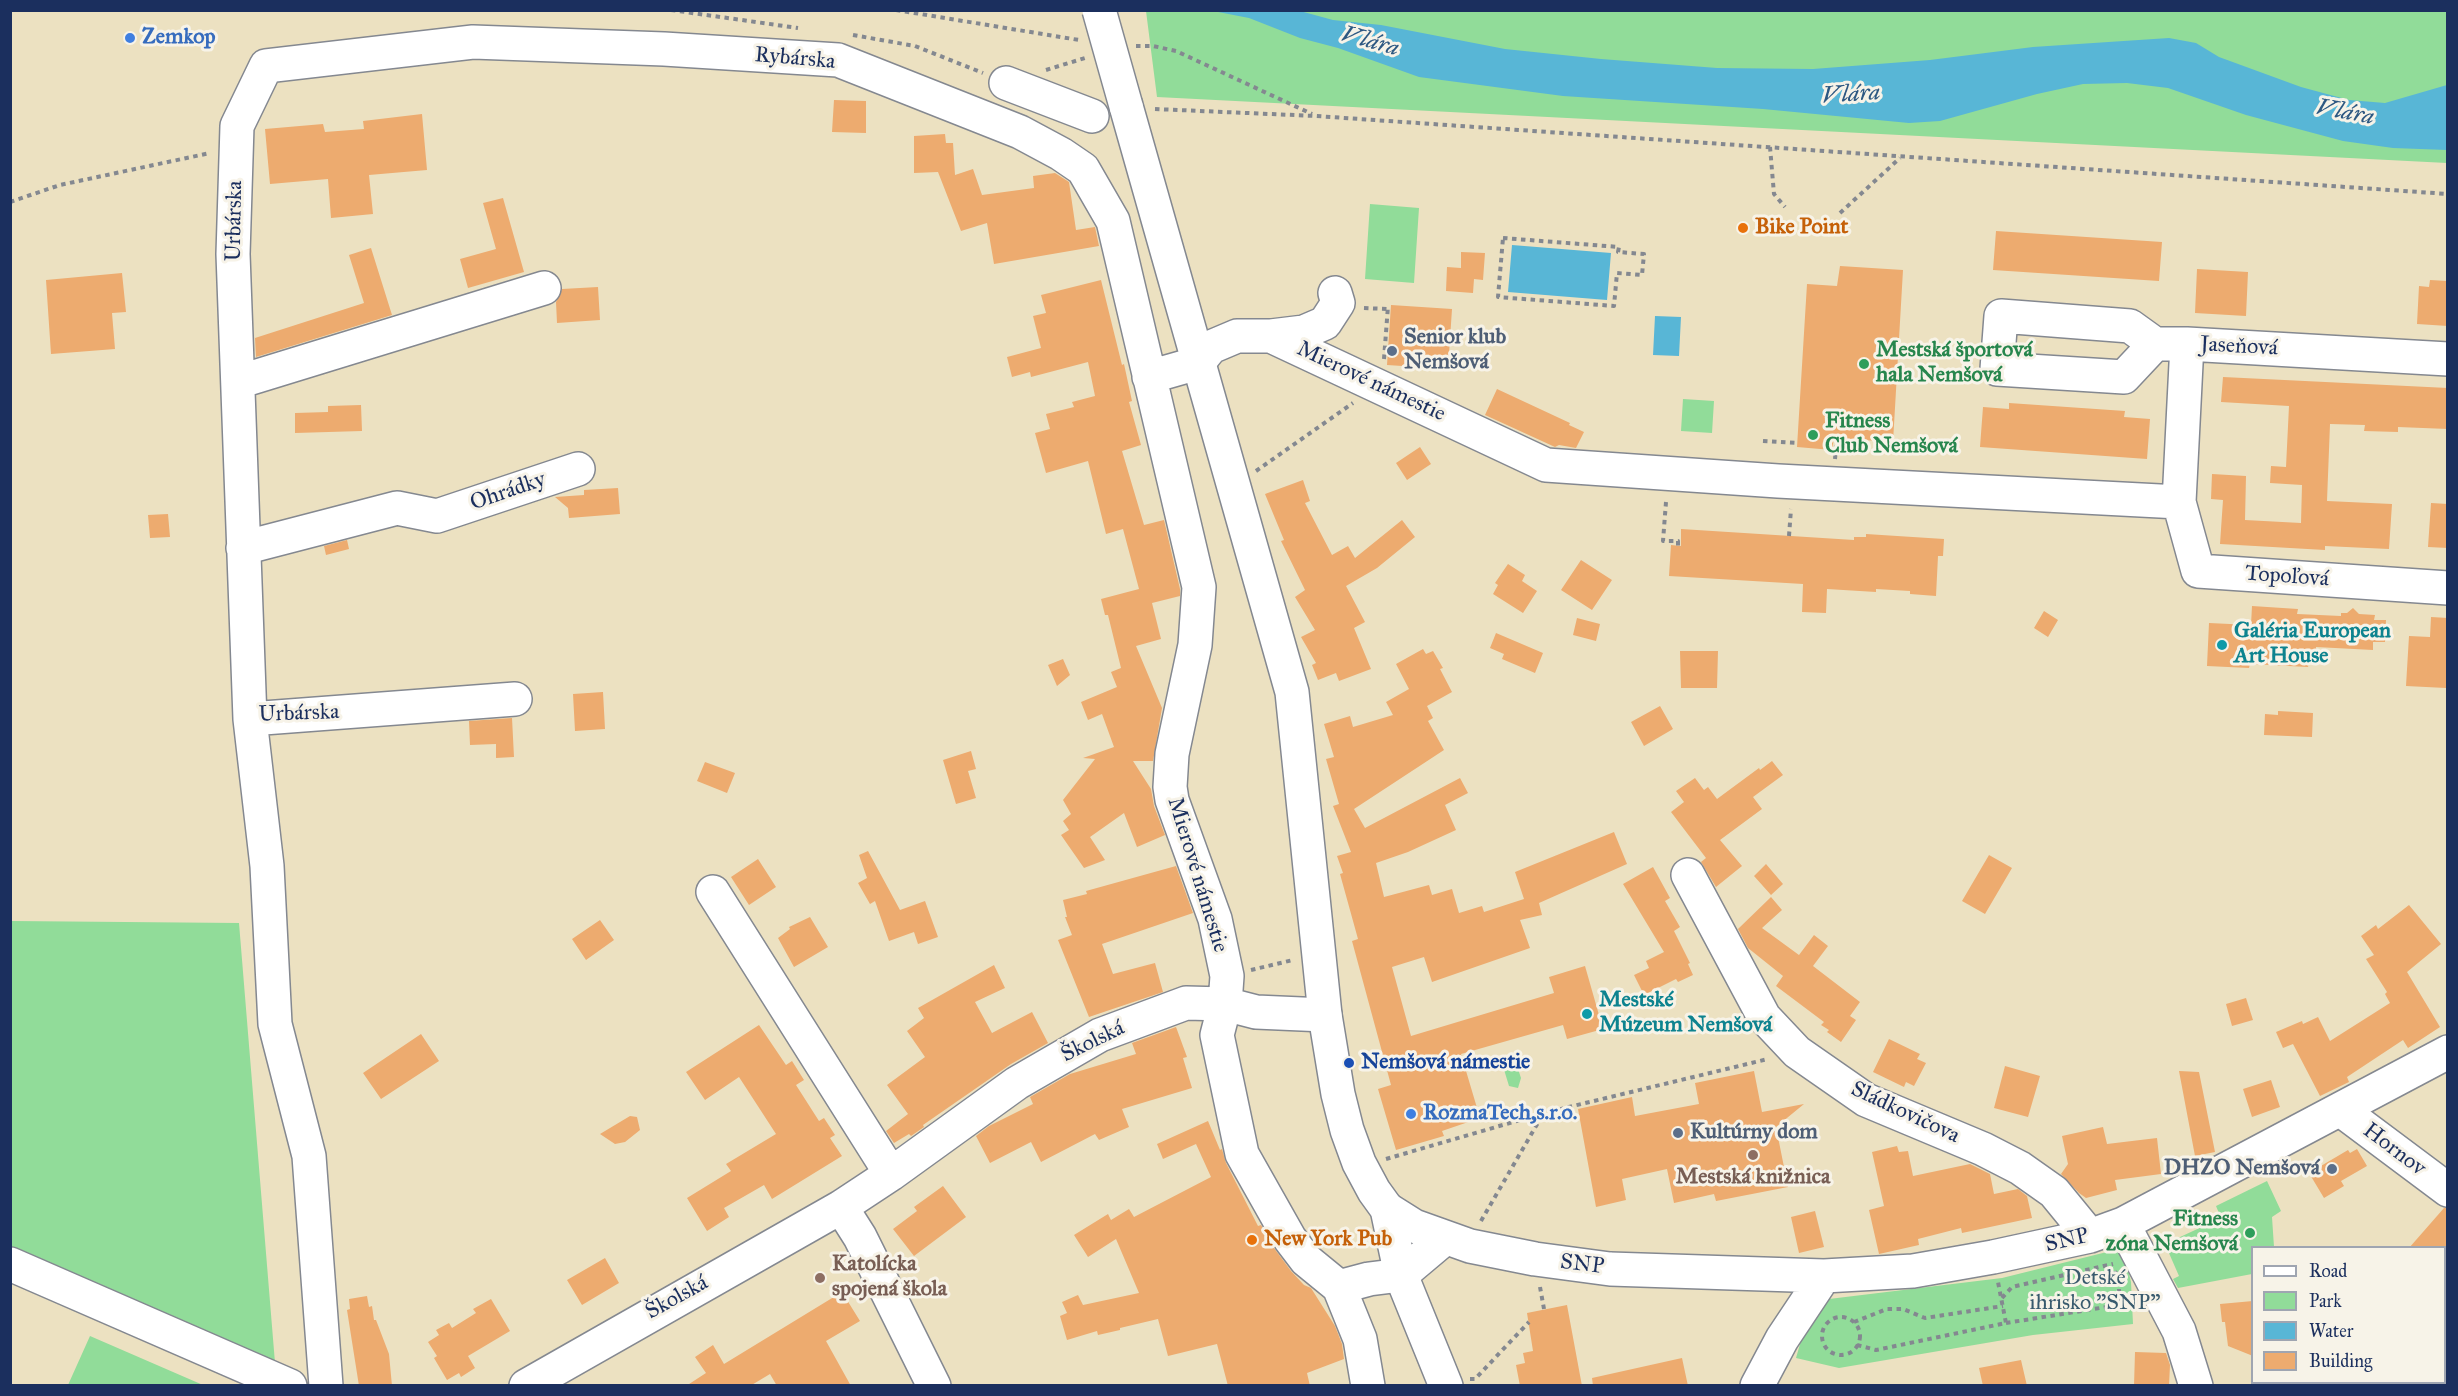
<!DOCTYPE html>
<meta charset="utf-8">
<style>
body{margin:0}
#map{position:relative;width:2458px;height:1396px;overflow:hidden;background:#ece1c1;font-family:"IM FELL Great Primer",serif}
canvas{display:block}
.frame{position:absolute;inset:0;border:12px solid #1b2f5e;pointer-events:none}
.legend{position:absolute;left:2251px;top:1246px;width:195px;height:138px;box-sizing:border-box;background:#f7f3e8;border:2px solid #9fa5b1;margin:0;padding:8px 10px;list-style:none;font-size:18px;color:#1b2f5e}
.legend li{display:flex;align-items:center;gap:12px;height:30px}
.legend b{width:30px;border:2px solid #9fa5b1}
</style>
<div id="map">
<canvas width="2458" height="1396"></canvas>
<div class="frame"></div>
<ul class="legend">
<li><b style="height:8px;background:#fff"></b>Road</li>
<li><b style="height:16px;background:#91dc99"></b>Park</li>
<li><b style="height:16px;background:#58b6d6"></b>Water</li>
<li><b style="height:16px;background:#edab6f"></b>Building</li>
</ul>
</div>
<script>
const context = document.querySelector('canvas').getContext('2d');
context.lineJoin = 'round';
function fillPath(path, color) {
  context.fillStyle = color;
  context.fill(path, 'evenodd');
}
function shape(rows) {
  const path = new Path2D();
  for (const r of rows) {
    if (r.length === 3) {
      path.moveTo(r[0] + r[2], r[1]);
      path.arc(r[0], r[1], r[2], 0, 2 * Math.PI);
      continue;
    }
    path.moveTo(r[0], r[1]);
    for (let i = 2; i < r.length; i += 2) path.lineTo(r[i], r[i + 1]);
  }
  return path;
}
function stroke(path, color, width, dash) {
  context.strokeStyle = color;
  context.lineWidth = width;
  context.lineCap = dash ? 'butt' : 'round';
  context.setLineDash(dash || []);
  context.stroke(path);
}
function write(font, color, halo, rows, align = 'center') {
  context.font = font + ' "IM FELL Great Primer",serif';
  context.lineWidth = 6;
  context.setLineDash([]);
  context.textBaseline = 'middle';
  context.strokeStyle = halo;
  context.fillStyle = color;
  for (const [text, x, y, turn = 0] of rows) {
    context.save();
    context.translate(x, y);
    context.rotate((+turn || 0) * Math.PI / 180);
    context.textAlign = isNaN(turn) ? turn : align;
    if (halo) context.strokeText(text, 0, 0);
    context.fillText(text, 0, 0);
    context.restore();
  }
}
fillPath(shape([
 [1146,11,2447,11,2447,163,1157,97],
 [1370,204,1419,208,1414,283,1365,279],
 [1683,399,1714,401,1712,433,1681,431],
 [11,921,239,923,275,1363,11,1249],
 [1507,1055,1514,1057,1521,1078,1518,1088,1509,1086,1502,1063,1503,1057],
 [2267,1181,2281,1211,2272,1217,2274,1247,2252,1248,2252,1274,2178,1288,2173,1279,2179,1276,2165,1244,2221,1218,2216,1206],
 [2123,1248,2131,1282,2133,1324,2033,1335,1839,1368,1796,1358,1804,1330,1829,1299,2002,1278],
 [90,1336,203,1385,68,1385]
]), '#91dc99');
fillPath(shape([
 [1213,11,1300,11,1333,20,1381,25,1505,49,1601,59,1717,68,1813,69,1930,60,2033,47,2169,38,2196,43,2219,57,2301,87,2349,100,2385,103,2447,85,2447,150,2393,148,2343,141,2246,115,2168,88,2127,83,2083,84,2037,94,1940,121,1909,123,1763,109,1563,96,1419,77,1338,48,1300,38,1249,18],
 [1512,245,1611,253,1607,300,1508,292],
 [1655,316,1681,317,1679,356,1653,355]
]), '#58b6d6');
fillPath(shape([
 [834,100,866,101,866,133,832,132],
 [422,114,427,170,369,175,373,214,331,218,328,179,270,184,265,129,323,124,325,132,364,129,363,121],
 [945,134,946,143,953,143,955,175,973,169,982,195,1034,188,1033,176,1055,173,1069,182,1076,230,1095,227,1099,246,994,264,987,223,961,231,938,172,914,173,914,136],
 [503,198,524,272,468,288,460,259,496,249,483,203],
 [1996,231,2162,242,2159,281,1993,270],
 [371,248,392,315,256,357,255,338,364,303,349,255],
 [1461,252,1485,253,1483,280,1474,279,1473,293,1446,291,1447,267,1461,268],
 [1840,266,1903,270,1893,442,1834,438,1832,450,1797,447,1807,284,1837,286],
 [2197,269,2248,272,2246,316,2195,313],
 [122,273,126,312,112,313,115,349,51,354,46,280],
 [1101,280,1122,365,1124,364,1132,401,1129,402,1141,445,1122,451,1144,525,1164,520,1180,589,1180,596,1152,603,1161,639,1136,646,1162,708,1153,761,1133,761,1151,789,1154,806,1165,835,1137,847,1124,813,1090,837,1105,860,1084,868,1061,835,1069,830,1063,821,1071,814,1063,800,1095,759,1083,758,1114,747,1102,714,1088,720,1081,702,1117,687,1111,672,1121,668,1108,615,1105,615,1101,599,1139,589,1123,529,1106,534,1088,461,1046,473,1035,433,1050,429,1046,414,1074,407,1072,402,1095,396,1088,362,1031,377,1030,372,1012,377,1007,357,1041,348,1033,316,1046,313,1041,295],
 [2430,280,2448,281,2448,326,2417,324,2419,286,2429,287],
 [598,287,600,320,557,323,556,302,562,289],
 [1391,305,1452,309,1448,369,1387,365],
 [2223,377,2448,388,2448,429,2398,427,2398,432,2364,431,2365,425,2330,424,2327,501,2392,504,2389,549,2325,546,2325,550,2220,544,2223,500,2211,499,2212,474,2246,476,2245,520,2301,523,2302,485,2270,483,2271,466,2286,467,2289,406,2221,402],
 [1497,389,1570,423,1569,425,1584,432,1576,448,1559,445,1555,447,1485,415],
 [2009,403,2125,411,2124,417,2150,419,2147,459,1980,447,1983,407,2009,409],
 [361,405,362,431,295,433,295,413,328,412,328,406],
 [1420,447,1431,464,1407,480,1396,463],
 [1303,480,1310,501,1305,503,1332,555,1348,546,1355,558,1402,520,1415,537,1377,568,1346,586,1365,622,1354,628,1371,669,1339,681,1336,673,1318,680,1312,665,1316,663,1301,637,1315,630,1295,597,1305,590,1281,541,1284,540,1265,494],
 [618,488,620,514,569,518,568,508,555,497,584,495,584,490],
 [2431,503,2448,504,2448,548,2428,547],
 [168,514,170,537,150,538,148,515],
 [1681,529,1854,540,1854,537,1866,537,1866,534,1944,539,1943,556,1938,556,1936,596,1910,594,1910,591,1876,589,1876,592,1827,589,1826,613,1802,612,1803,584,1669,576,1671,545,1681,546],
 [347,540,349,549,326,555,324,546],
 [1581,560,1612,580,1592,610,1561,590],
 [1508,564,1525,575,1522,581,1537,591,1523,613,1493,594,1498,585,1495,583],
 [2252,606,2298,609,2297,614,2341,616,2341,613,2347,613,2353,608,2359,614,2375,615,2374,620,2386,620,2385,642,2373,642,2373,650,2316,647,2316,663,2309,663,2308,667,2250,664,2249,668,2207,666,2209,623,2251,625],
 [2044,611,2058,620,2048,637,2034,628],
 [2431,617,2448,618,2446,688,2406,686,2409,636,2430,637],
 [1577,618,1600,624,1596,641,1573,635],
 [1496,633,1543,653,1535,673,1502,659,1504,654,1490,648],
 [1423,649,1426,654,1433,651,1443,668,1440,669,1452,692,1427,706,1433,718,1428,721,1444,750,1354,809,1365,828,1460,778,1468,793,1445,805,1456,830,1408,852,1376,863,1384,897,1429,885,1432,895,1452,889,1459,913,1482,906,1484,912,1524,899,1515,872,1614,832,1627,864,1539,903,1542,915,1520,920,1530,948,1432,982,1424,957,1392,967,1411,1036,1554,993,1549,977,1585,966,1603,1029,1567,1039,1563,1025,1461,1054,1480,1118,1442,1131,1444,1136,1396,1150,1378,1089,1391,1085,1352,941,1358,939,1340,874,1343,873,1337,856,1351,852,1333,806,1339,804,1326,759,1334,757,1324,724,1350,716,1353,727,1393,715,1386,702,1409,689,1396,664],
 [1680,651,1718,651,1717,688,1681,688],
 [1063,659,1070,675,1057,686,1048,665],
 [603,692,605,729,575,731,573,694],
 [1660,706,1673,729,1644,746,1631,722],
 [2278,711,2313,713,2312,737,2264,735,2265,714,2278,715],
 [512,718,514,757,496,758,496,744,470,745,469,721],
 [971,751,976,769,968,771,976,798,956,804,943,760],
 [1772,761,1783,775,1753,797,1762,809,1720,840,1742,866,1716,887,1701,862,1706,858,1671,812,1684,802,1676,791,1695,778,1704,790,1708,787,1717,799,1759,768,1760,770],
 [705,762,735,773,727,793,697,781],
 [868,851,900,910,925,901,938,937,918,944,914,932,889,941,875,901,870,904,858,883,867,878,859,855],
 [1989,855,2012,868,1985,914,1962,901],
 [758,859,776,887,749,905,731,877],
 [1766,864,1783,884,1771,895,1754,876],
 [1176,866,1193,913,1102,944,1113,974,1155,963,1163,992,1089,1017,1058,940,1072,935,1065,917,1067,917,1063,900,1087,894,1086,891],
 [1653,867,1670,898,1665,901,1680,927,1674,931,1690,963,1688,964,1693,975,1678,982,1676,979,1644,995,1634,975,1649,968,1646,961,1664,952,1623,884],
 [1771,897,1782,910,1762,928,1799,955,1814,935,1828,946,1813,966,1860,1002,1850,1016,1856,1020,1841,1042,1827,1032,1829,1030,1821,1025,1824,1022,1776,986,1783,976,1748,948,1738,929],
 [2409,905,2441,944,2407,972,2440,1027,2408,1048,2403,1040,2347,1077,2349,1082,2320,1096,2293,1044,2283,1048,2276,1032,2302,1021,2303,1024,2318,1017,2330,1041,2390,1003,2385,994,2387,992,2366,959,2374,955,2361,936,2376,925,2378,929],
 [810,917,828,947,794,967,778,938,790,929,789,927],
 [600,920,614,940,586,960,572,939],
 [994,965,1005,988,975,1002,992,1033,1032,1012,1048,1043,1011,1064,923,1125,924,1127,911,1136,909,1134,894,1143,886,1131,908,1114,887,1085,925,1057,907,1031,924,1018,918,1008],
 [2246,998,2253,1020,2232,1026,2226,1004],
 [759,1025,786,1065,792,1061,804,1080,796,1085,819,1121,824,1118,835,1135,830,1138,842,1156,772,1199,764,1185,724,1208,729,1217,707,1231,687,1198,731,1171,726,1164,776,1134,739,1077,705,1100,686,1072],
 [1176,1027,1187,1057,1183,1058,1192,1088,1122,1109,1129,1127,1099,1140,1095,1134,1041,1162,1031,1142,990,1163,976,1136,989,1126,1033,1104,1030,1097,1070,1074,1136,1054,1132,1043],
 [421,1034,439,1061,381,1099,363,1073],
 [1889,1039,1920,1054,1917,1059,1926,1063,1914,1086,1906,1082,1904,1087,1873,1072],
 [2005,1066,2040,1076,2028,1117,1994,1108],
 [1754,1071,1762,1112,1804,1104,1776,1127,1788,1187,1716,1201,1714,1194,1674,1203,1667,1169,1622,1179,1626,1200,1596,1207,1578,1109,1632,1097,1635,1116,1699,1104,1695,1083],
 [2179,1071,2199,1072,2215,1152,2195,1156],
 [2271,1080,2280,1107,2252,1117,2243,1089],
 [630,1116,637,1117,640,1130,625,1142,615,1144,600,1134],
 [1208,1121,1220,1150,1222,1149,1226,1163,1258,1226,1261,1225,1274,1248,1291,1271,1304,1285,1311,1288,1335,1326,1342,1344,1344,1359,1307,1373,1310,1386,1228,1386,1217,1344,1168,1356,1158,1319,1120,1328,1120,1330,1098,1335,1097,1331,1067,1340,1060,1316,1067,1313,1062,1302,1078,1295,1083,1305,1139,1293,1116,1239,1088,1257,1074,1235,1108,1214,1111,1220,1129,1209,1134,1217,1211,1177,1196,1144,1163,1159,1157,1144],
 [2103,1127,2107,1144,2157,1138,2161,1174,2115,1180,2117,1190,2086,1198,2079,1193,2061,1174,2068,1164,2062,1136],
 [1897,1146,1899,1152,1908,1151,1913,1176,1970,1164,1990,1174,1994,1194,2018,1189,2027,1196,2032,1218,1962,1233,1961,1228,1918,1239,1919,1245,1879,1254,1869,1210,1884,1206,1872,1152],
 [2357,1149,2367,1166,2341,1181,2344,1186,2324,1198,2309,1173,2348,1150,2350,1153],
 [943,1186,966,1217,914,1256,893,1229,917,1211,914,1207],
 [2444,1208,2448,1208,2448,1248,2409,1248],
 [1815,1211,1824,1247,1799,1253,1791,1217],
 [605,1258,619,1283,582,1305,567,1280],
 [842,1292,860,1321,826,1341,851,1386,777,1386,770,1374,750,1386,686,1386,706,1373,695,1357,713,1345,724,1364],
 [367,1296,369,1307,372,1306,374,1320,376,1320,389,1354,392,1386,359,1386,347,1310,350,1309,349,1299],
 [491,1299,510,1331,468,1356,475,1368,461,1377,459,1373,447,1380,434,1358,437,1356,428,1342,439,1335,436,1330,449,1323,452,1328,476,1313,473,1309],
 [2253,1301,2253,1356,2228,1346,2225,1322,2222,1322,2220,1304],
 [1567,1305,1582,1386,1520,1386,1516,1365,1525,1363,1523,1353,1533,1351,1527,1313],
 [2135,1352,2166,1353,2170,1365,2169,1386,2134,1386],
 [1682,1358,1688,1386,1593,1386,1592,1378],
 [2021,1360,2027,1386,1983,1386,1979,1368]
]), '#edab6f');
const minor = shape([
 [1006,83,1092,116],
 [1271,336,1304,332,1325,323,1338,303,1335,293],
 [2155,344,2124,377,1997,369,2001,316,2130,326,2155,344,2187,344],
 [2448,359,2187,344,2179,502,2198,571,2448,588],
 [1149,377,1198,363,1211,347,1237,336,1271,336,1546,465,1778,481,2179,502],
 [238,382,544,288],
 [243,548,397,508,437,516,578,469],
 [250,719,515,699],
 [1688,875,1764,1017,1797,1052,1866,1100,1983,1149,2020,1168,2054,1192,2090,1236],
 [713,892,891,1174],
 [2341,1110,2448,1190],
 [841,1207,860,1237,934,1386],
 [1387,1209,1414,1226,1470,1246,1535,1259,1610,1269,1824,1276,1913,1271,1993,1257,2090,1236,2123,1224,2448,1052],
 [2123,1224,2179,1331,2196,1386],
 [10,1264,290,1386],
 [1339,1287,1369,1279,1401,1275],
 [326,1386,309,1156,275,1024,267,866,250,719,233,254,237,126,266,66,473,42,664,49,838,60,1020,132,1061,154,1083,169,1113,221,1199,587,1195,645,1172,754,1170,787,1172,800,1215,919,1227,976,1225,1004,1217,1035,1242,1154,1290,1239,1306,1260,1339,1287,1360,1339,1368,1386],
 [526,1386,841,1207,891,1174,1017,1083,1100,1035,1186,1003,1225,1004,1256,1012,1325,1015],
 [1757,1386,1782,1339,1824,1276]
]);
const major = shape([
 [1126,106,1292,692,1325,1015,1338,1094,1347,1130,1359,1163,1374,1191,1387,1209,1401,1275,1446,1386],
 [1401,1275,1445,1238]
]);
stroke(minor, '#848890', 36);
stroke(major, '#848890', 36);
stroke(shape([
 [671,10,798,28],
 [896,10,1079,40],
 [853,35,915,46,983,73],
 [1136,46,1153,46,1176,51,1312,114],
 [1046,70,1085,58],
 [1155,109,1316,116,2448,194],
 [1770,147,1774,194,1785,207],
 [10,202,60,185,210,153],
 [1840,213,1900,158],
 [1503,238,1619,247,1618,252,1644,254,1642,275,1617,273,1614,306,1498,297,1503,238],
 [1364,308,1387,309],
 [1384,359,1388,306],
 [1763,441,1797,443],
 [1835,459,1837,438],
 [1256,471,1353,403],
 [1666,502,1663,541,1678,541,1678,546],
 [1789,536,1791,509],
 [1251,970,1293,960],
 [1386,1159,1544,1113,1768,1059],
 [1481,1221,1543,1114],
 [2115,1271,2119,1284,2125,1283],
 [1540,1287,1544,1309],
 [2002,1298,2012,1287,2113,1264],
 [1841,1336,19],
 [1854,1322,1887,1309,1903,1309,1925,1318,2003,1306],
 [2006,1323,2119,1305,2119,1284],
 [1857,1345,1876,1350,2006,1323,1998,1282],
 [1470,1379,1475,1379,1529,1322]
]), '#848890', 4, [4.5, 4.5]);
stroke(minor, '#fff', 33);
stroke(major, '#fff', 33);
const majorBridge = shape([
 [1099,10,1126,106]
]);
stroke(majorBridge, '#848890', 36, []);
stroke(majorBridge, '#fff', 33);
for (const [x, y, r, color] of [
 [130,38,6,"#3f7fe0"],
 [1743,228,6,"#e8710a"],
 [1392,351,6,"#5c6f8a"],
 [1864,364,6,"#2e9e5b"],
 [1813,435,6,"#2e9e5b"],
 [2222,645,6,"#0f9aa8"],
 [1587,1014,6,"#0f9aa8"],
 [1349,1063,6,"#1a4fb4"],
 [1411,1114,6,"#3f7fe0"],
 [1678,1133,6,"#5c6f8a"],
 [1753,1155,6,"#8d6e63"],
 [2332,1169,6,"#5c6f8a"],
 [2250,1233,6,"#2e9e5b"],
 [1252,1240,6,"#e8710a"],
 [820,1278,6,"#8d6e63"]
]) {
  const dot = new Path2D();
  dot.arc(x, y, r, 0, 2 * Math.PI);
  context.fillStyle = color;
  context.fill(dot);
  stroke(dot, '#f7f3e8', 2);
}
write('bold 22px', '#366cbe', '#f7f3e8', [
 ["Zemkop",142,38],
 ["RozmaTech,s.r.o.",1423,1114]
], 'left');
write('22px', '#1b2f5e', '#f7f3e8', [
 ["Rybárska",795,59,5],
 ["Urbárska",235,221,-89],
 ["Jaseňová",2239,347,3],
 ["Mierové námestie",1371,382,25],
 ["Ohrádky",508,492,-19],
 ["Topoľová",2287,577,4],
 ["Urbárska",299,714,-2],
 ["Mierové námestie",1197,875,73],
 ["Školská",1093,1042,-26],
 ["Sládkovičova",1905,1113,25],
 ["Hornov",2394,1150,37],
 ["SNP",2067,1241,-13],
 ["SNP",1582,1265,7],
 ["Školská",677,1298,-29]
]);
write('bold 22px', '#c56008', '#f7f3e8', [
 ["Bike Point",1755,228],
 ["New York Pub",1264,1240]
], 'left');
write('bold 22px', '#4e5e75', '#f7f3e8', [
 ["Senior klub",1404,338],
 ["Nemšová",1404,363],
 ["Kultúrny dom",1690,1133],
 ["DHZO Nemšová",2320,1169,"right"]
], 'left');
write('bold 22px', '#27864d', '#f7f3e8', [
 ["Mestská športová",1876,351],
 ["hala Nemšová",1876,376],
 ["Fitness",1825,422],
 ["Club Nemšová",1825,447],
 ["Fitness",2238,1220,"right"],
 ["zóna Nemšová",2238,1245,"right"]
], 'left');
write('bold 22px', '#0d838f', '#f7f3e8', [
 ["Galéria European",2234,632],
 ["Art House",2234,657],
 ["Mestské",1599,1001],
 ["Múzeum Nemšová",1599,1026]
], 'left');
write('bold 22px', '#164399', '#f7f3e8', [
 ["Nemšová námestie",1361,1063]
], 'left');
write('bold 22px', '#785e54', '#f7f3e8', [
 ["Mestská knižnica",1753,1178],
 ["Katolícka",832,1265,"left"],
 ["spojená škola",832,1290,"left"]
]);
write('22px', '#385a6d', '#f7f3e8', [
 ["Detské",2095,1279],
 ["ihrisko \"SNP\"",2095,1304]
]);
write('italic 24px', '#2d5882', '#f7f3e8', [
 ["Vlára",1370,42,15],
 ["Vlára",1851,95,-4],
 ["Vlára",2345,113,10]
]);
</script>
